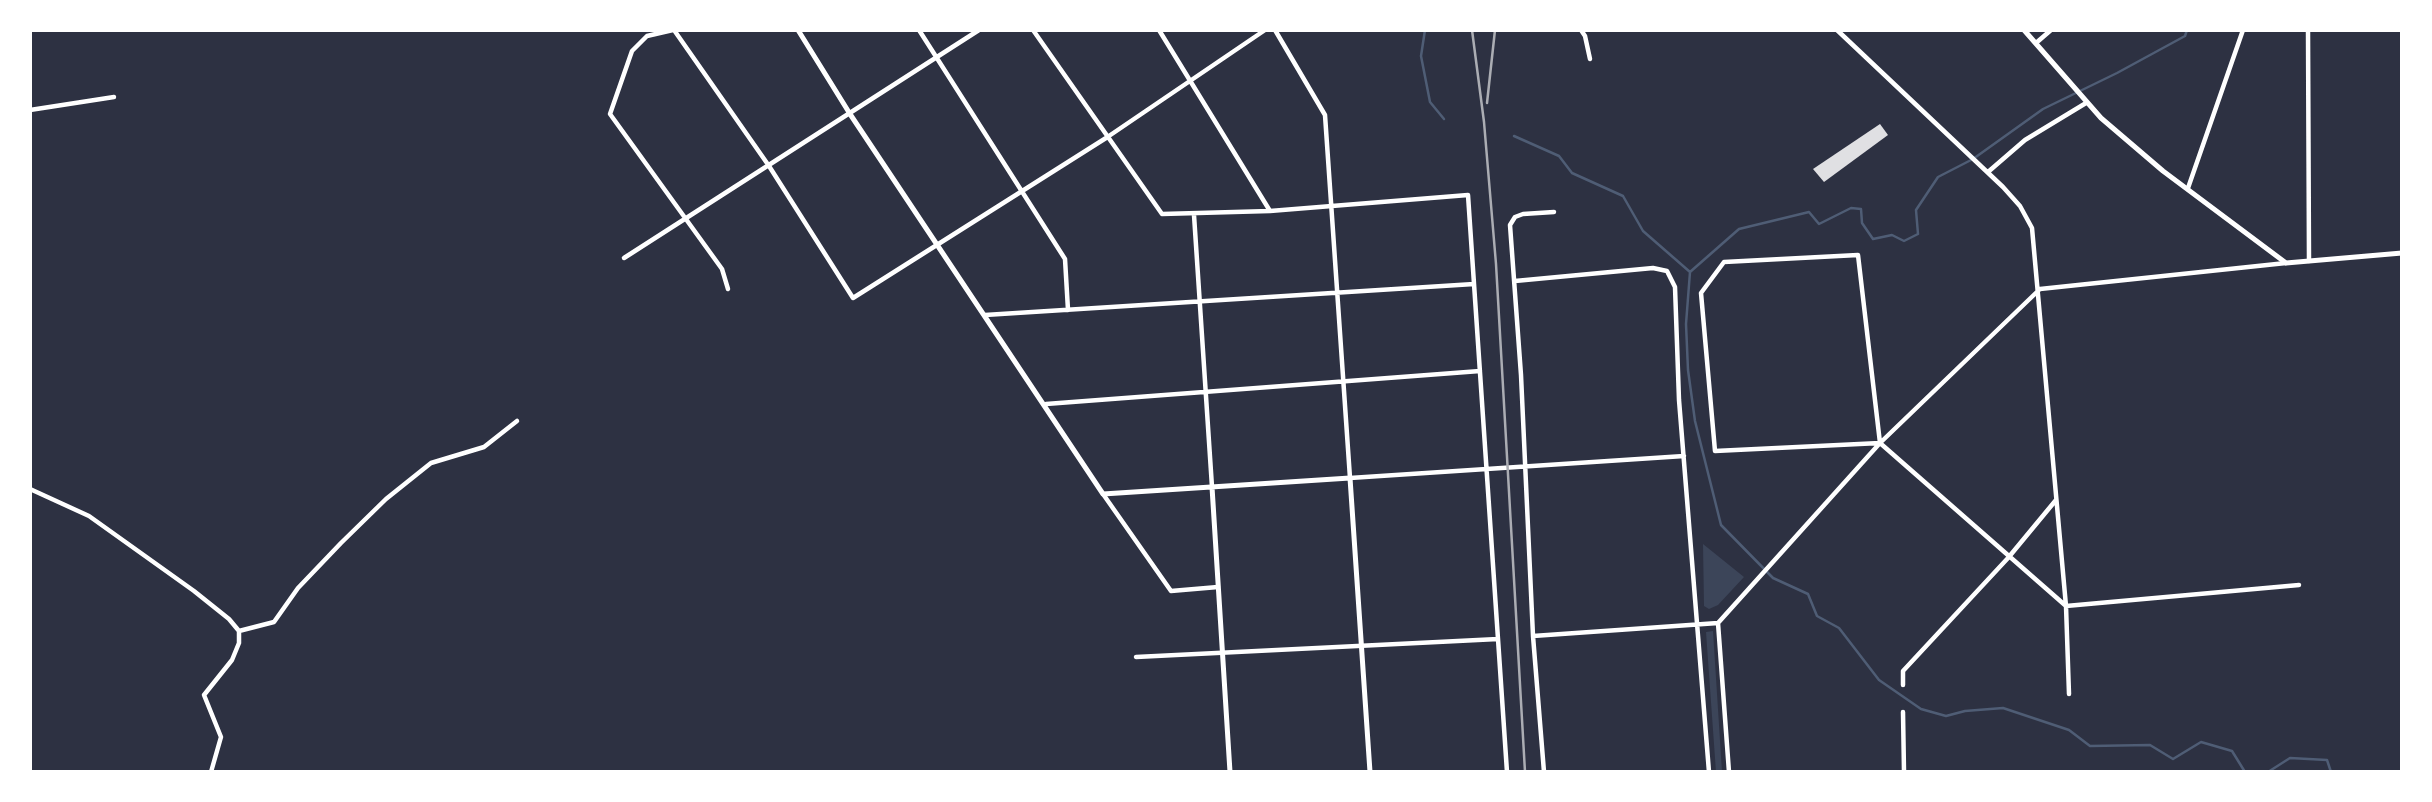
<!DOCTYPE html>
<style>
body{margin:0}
#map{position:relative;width:2432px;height:802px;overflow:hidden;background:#2d3142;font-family:Ubuntu,sans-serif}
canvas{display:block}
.frame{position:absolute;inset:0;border:32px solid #fff;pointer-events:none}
</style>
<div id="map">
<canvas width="2432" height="802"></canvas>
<div class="frame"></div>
</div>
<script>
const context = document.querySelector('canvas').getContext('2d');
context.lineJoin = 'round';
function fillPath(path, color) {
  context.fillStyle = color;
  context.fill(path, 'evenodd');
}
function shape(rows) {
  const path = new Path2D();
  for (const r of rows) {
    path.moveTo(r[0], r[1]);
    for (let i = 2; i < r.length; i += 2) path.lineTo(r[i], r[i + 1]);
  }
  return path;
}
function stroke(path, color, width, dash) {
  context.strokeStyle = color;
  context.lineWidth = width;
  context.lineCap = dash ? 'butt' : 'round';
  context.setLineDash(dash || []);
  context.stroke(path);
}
fillPath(shape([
 [1703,544,1744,577,1718,605,1709,609,1704,606],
 [1713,631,1722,772,1716,772,1706,632]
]), '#3c4559');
stroke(shape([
 [1425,30,1421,56,1430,102,1444,119],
 [2187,30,2185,36,2117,73,2043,109,1973,159,1938,177,1916,210,1918,234,1904,241,1892,235,1873,239,1862,223,1861,209,1851,208,1819,224,1809,212,1739,229,1690,272,1686,324,1688,370,1695,421,1721,525,1773,578,1808,594,1817,616,1839,628,1879,680,1921,709,1946,716,1965,711,2003,708,2069,730,2090,746,2150,745,2173,759,2201,742,2232,751,2245,772],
 [1514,136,1559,156,1572,173,1623,196,1643,231,1690,272],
 [2268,772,2290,758,2327,760,2331,772]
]), '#4f5d75', 2.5);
fillPath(shape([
 [1880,124,1888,135,1824,182,1813,169]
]), '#e0e0e3');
stroke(shape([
 [673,30,647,36,632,51,610,114,722,269,728,289],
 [674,30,769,166,853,298,1106,138,1265,30],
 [919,30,1065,259,1068,310],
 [1033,30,1162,214,1270,211,1468,195,1507,772],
 [1159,30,1270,211],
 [1275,30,1325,115,1350,478,1684,456],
 [1581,30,1585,36,1590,59],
 [1837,30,2003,187,2020,206,2032,228,2066,606,2069,694],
 [2308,30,2309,261],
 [2036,43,2051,30],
 [30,110,114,97],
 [1988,172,2025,140,2086,103],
 [2188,188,2243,30],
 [1194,215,1212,487],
 [624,258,979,30],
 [1515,281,1653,268,1667,271,1675,287,1679,400,1709,772],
 [985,315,1474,284],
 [1046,404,1480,371],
 [1880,443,1858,255,1724,262,1701,293,1715,451,1880,443,2066,606,2299,585],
 [30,489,89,516,194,591,229,619,239,631],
 [1103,494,1171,591,1218,587],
 [1718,623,1729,772],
 [239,631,274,622,298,588,341,543,386,499,431,463,484,447,517,421],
 [1533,636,1718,623,1880,443,2040,289,2286,263],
 [1136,657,1498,639],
 [1903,685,1903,671,2008,558,2056,500],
 [1903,712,1904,772],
 [211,772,221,737,204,695,232,660,239,643,239,631],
 [1544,772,1533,636,1521,375,1510,225,1515,217,1523,214,1554,212]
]), '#fff', 4.5);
stroke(shape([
 [798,30,850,114,1103,494,1350,478,1370,772],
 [2024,30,2101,118,2163,171,2286,263,2402,253],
 [1212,487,1230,772]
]), '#fff', 5);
stroke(shape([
 [1472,30,1484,122,1496,264,1525,772],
 [1487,103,1495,30]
]), '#abadb3', 2.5);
</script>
